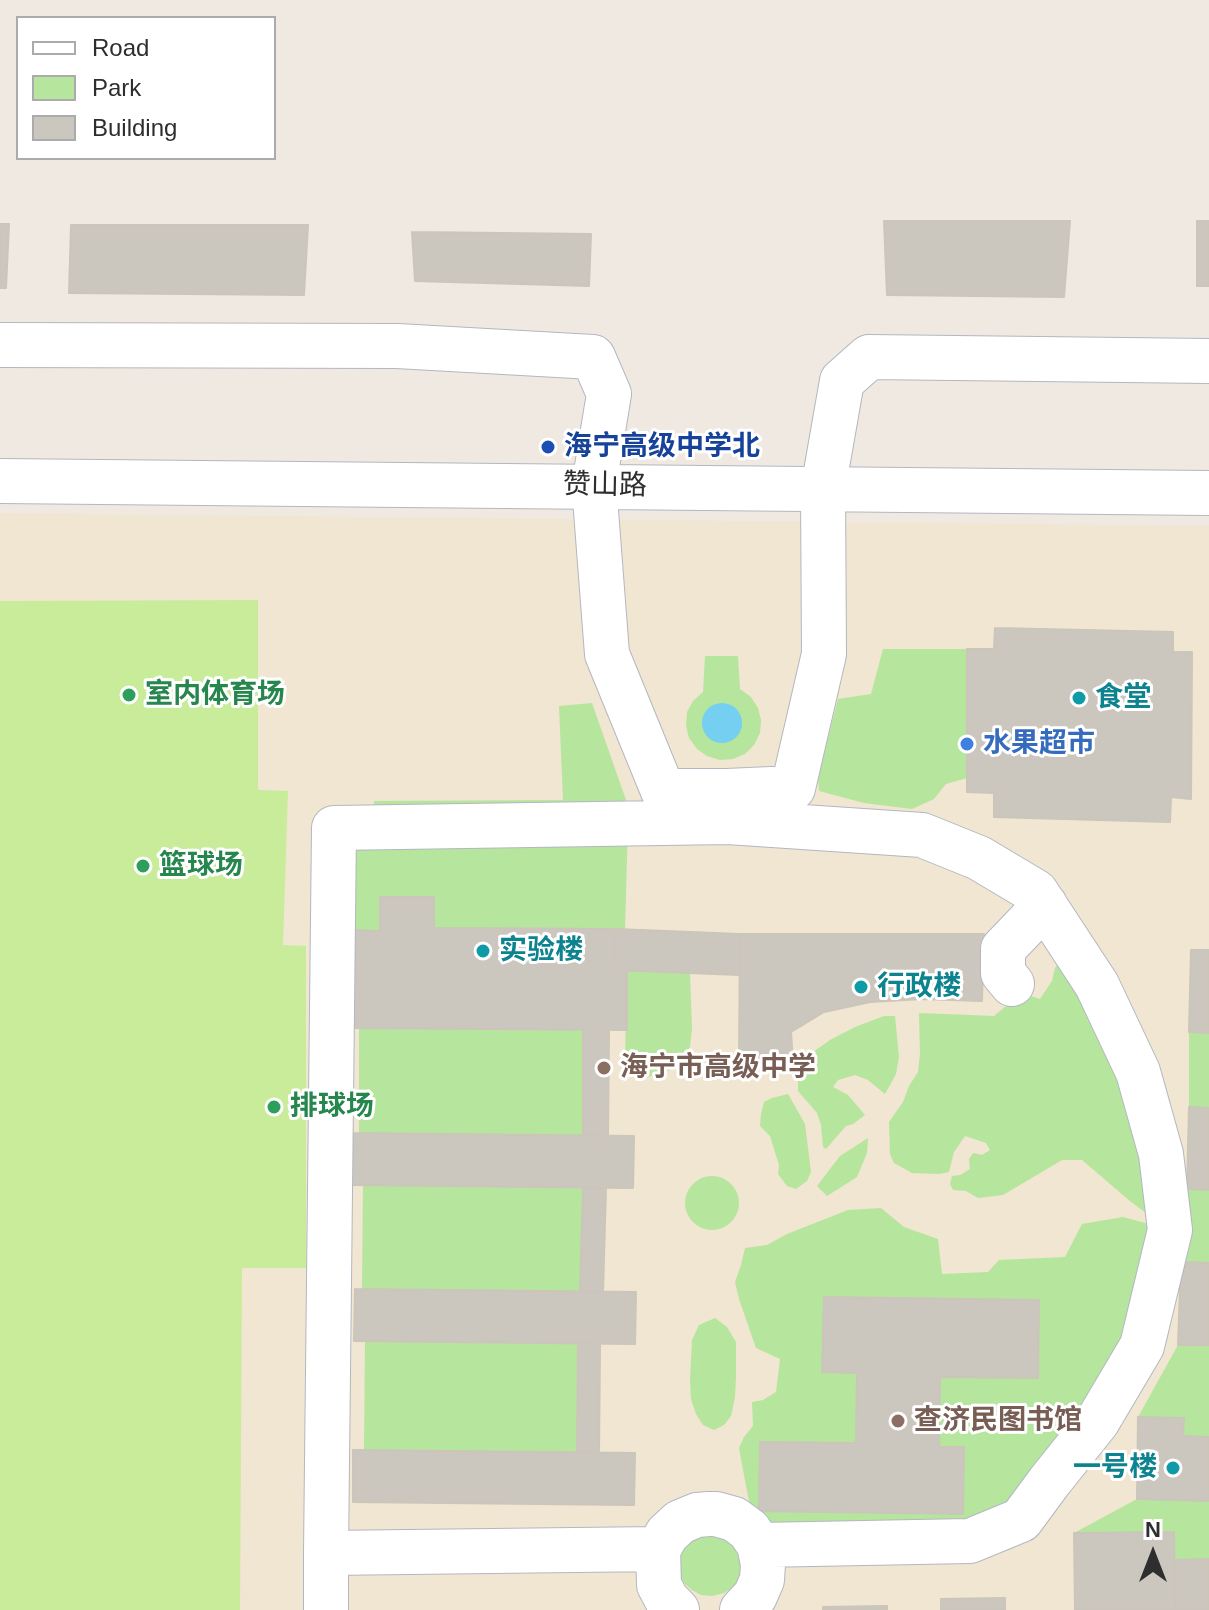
<!DOCTYPE html>
<meta charset="utf-8">
<style>
body{margin:0}
#map{position:relative;width:1209px;height:1610px;overflow:hidden;background:#efe9e1;font-family:Helvetica,sans-serif}
canvas{display:block}
.legend{position:absolute;left:16px;top:16px;width:260px;height:144px;box-sizing:border-box;background:#fff;border:2px solid #ababab;margin:0;padding:10px 14px;list-style:none;font-size:24px;color:#2e2e2e}
.legend li{display:flex;align-items:center;gap:16px;height:40px}
.legend b{width:40px;border:2px solid #ababab}
.north{position:absolute;left:1113px;top:1514px;width:80px;height:80px;-webkit-text-stroke:6px #fff;paint-order:stroke;rotate:0deg;font-size:22px;font-weight:700;line-height:32px;text-align:center;color:#2e2e2e}
.north::after{content:'';display:block;margin:auto;width:28px;height:36px;background:#2e2e2e;clip-path:polygon(50% 0,100% 100%,50% 72%,0 100%)}
</style>
<div id="map">
<canvas width="1209" height="1610"></canvas>
<ul class="legend">
<li><b style="height:10px;background:#fff"></b>Road</li>
<li><b style="height:22px;background:#b6e59e"></b>Park</li>
<li><b style="height:22px;background:#cbc7bf"></b>Building</li>
</ul>
<div class="north">N</div>
</div>
<script>
const context = document.querySelector('canvas').getContext('2d');
context.lineJoin = 'round';
function fillPath(path, color) {
  context.fillStyle = color;
  context.fill(path, 'evenodd');
}
function shape(rows) {
  const path = new Path2D();
  for (const r of rows) {
    if (r.length === 3) {
      path.moveTo(r[0] + r[2], r[1]);
      path.arc(r[0], r[1], r[2], 0, 2 * Math.PI);
      continue;
    }
    path.moveTo(r[0], r[1]);
    for (let i = 2; i < r.length; i += 2) path.lineTo(r[i], r[i + 1]);
  }
  return path;
}
function stroke(path, color, width, dash) {
  context.strokeStyle = color;
  context.lineWidth = width;
  context.lineCap = dash ? 'butt' : 'round';
  context.setLineDash(dash || []);
  context.stroke(path);
}
function write(font, color, halo, rows, align = 'center') {
  context.font = font + ' Helvetica,"Noto Sans SC",sans-serif';
  context.lineWidth = 6;
  context.setLineDash([]);
  context.textBaseline = 'middle';
  context.strokeStyle = halo;
  context.fillStyle = color;
  for (const [text, x, y, turn = 0] of rows) {
    context.save();
    context.translate(x, y);
    context.rotate((+turn || 0) * Math.PI / 180);
    context.textAlign = isNaN(turn) ? turn : align;
    if (halo) context.strokeText(text, 0, 0);
    context.fillText(text, 0, 0);
    context.restore();
  }
}
fillPath(shape([
 [0,513,1209,526,1209,1610,0,1610]
]), '#f0e6d1');
fillPath(shape([
 [883,649,967,649,967,778,946,784,934,799,912,809,864,803,819,791,818,777,838,699,871,694],
 [705,656,738,656,740,689,751,697,758,708,761,720,760,733,754,745,745,754,733,759,720,760,707,756,697,749,689,738,686,726,687,712,693,701,703,692],
 [592,703,626,800,608,822,628,823,625,930,434,928,434,897,380,897,380,931,351,930,352,827,375,827,374,801,563,800,559,706],
 [1061,960,1097,985,1138,1072,1161,1154,1170,1230,1142,1346,1097,1422,1049,1482,1021,1520,970,1541,774,1545,752,1518,739,1448,744,1437,753,1426,752,1402,763,1400,776,1392,780,1359,756,1348,739,1299,735,1282,741,1265,745,1248,767,1245,787,1234,848,1210,881,1208,904,1227,938,1239,942,1274,988,1272,999,1260,1065,1257,1082,1224,1123,1217,1167,1229,1130,1201,1082,1160,1062,1160,1003,1195,978,1198,966,1191,953,1190,950,1184,952,1176,960,1175,970,1169,969,1159,973,1153,982,1155,990,1150,986,1143,965,1136,954,1152,949,1172,939,1174,912,1173,894,1163,890,1154,889,1122,903,1102,909,1086,918,1072,920,1054,919,1013,994,1016,1022,993,1040,999,1052,981,1055,968],
 [627,970,690,973,692,1029,690,1047,679,1063,668,1071,642,1079,631,1076,625,1059],
 [884,1016,895,1016,899,1057,896,1074,885,1094,868,1080,855,1075,838,1080,833,1087,848,1095,865,1115,853,1124,846,1126,826,1149,823,1147,821,1125,817,1113,798,1091,798,1072,803,1059,830,1040,855,1027],
 [359,1028,583,1029,583,1136,359,1133],
 [1189,1032,1209,1033,1209,1108,1189,1107],
 [788,1094,805,1124,811,1172,807,1181,796,1189,787,1186,778,1174,779,1165,770,1136,760,1126,761,1114,764,1102,772,1098],
 [868,1138,867,1153,857,1177,827,1196,817,1186,840,1156],
 [712,1203,27],
 [363,1185,583,1187,580,1291,362,1289],
 [1187,1189,1209,1190,1209,1263,1181,1262],
 [715,1318,727,1327,736,1342,736,1377,735,1397,731,1416,724,1425,714,1430,703,1425,696,1414,691,1399,690,1380,692,1340,699,1325],
 [365,1341,578,1343,577,1453,364,1450],
 [1178,1345,1209,1345,1209,1437,1183,1436,1184,1419,1138,1417],
 [1137,1499,1209,1501,1209,1559,1174,1560,1173,1532,1074,1533],
 [717,1530,743,1553,741,1577,734,1587,724,1593,712,1596,701,1595,692,1590,684,1583,679,1573,679,1552,684,1542]
]), '#b6e59e');
fillPath(shape([
 [258,600,258,790,288,791,283,945,306,946,306,1268,242,1268,240,1610,0,1610,0,601]
]), '#c9ec9a');
fillPath(shape([
 [722,723,20]
]), '#75cff0');
const building = shape([
 [884,221,1070,221,1064,297,887,295,884,221],
 [1197,221,1209,221,1209,286,1197,286,1197,221],
 [0,224,9,224,6,288,0,288,0,224],
 [71,225,308,225,304,295,69,293,71,225],
 [412,232,591,234,589,286,415,281,412,232],
 [995,628,1173,632,1173,652,1192,652,1191,799,1171,797,1170,822,994,817,994,793,967,792,967,649,994,649,995,628],
 [380,897,434,897,434,928,615,929,614,970,627,970,627,1030,350,1028,351,930,380,931,380,897],
 [615,929,740,934,739,975,614,970,615,929],
 [740,934,984,934,982,1001,922,999,870,1002,824,1012,791,1032,793,1062,739,1061,740,934],
 [1191,950,1209,950,1209,1033,1189,1032,1191,950],
 [583,1029,609,1029,608,1136,583,1136,583,1029],
 [1189,1107,1209,1108,1209,1190,1187,1189,1189,1107],
 [353,1133,634,1136,633,1188,352,1185,353,1133],
 [583,1187,606,1188,603,1292,580,1291,583,1187],
 [1181,1262,1209,1263,1209,1345,1178,1345,1181,1262],
 [355,1289,636,1292,635,1344,354,1341,355,1289],
 [824,1297,1039,1300,1038,1378,940,1377,939,1447,964,1447,963,1514,759,1511,760,1442,856,1443,857,1373,822,1372,824,1297],
 [578,1343,600,1344,599,1453,577,1453,578,1343],
 [1138,1417,1184,1418,1183,1436,1209,1437,1209,1501,1137,1499,1138,1417],
 [353,1450,635,1453,634,1505,353,1502,353,1450],
 [1174,1532,1175,1610,1075,1610,1074,1533,1174,1532],
 [1209,1559,1209,1610,1175,1610,1174,1560,1209,1559],
 [1005,1598,1005,1610,941,1610,941,1599,1005,1598],
 [887,1606,887,1610,823,1610,823,1607,887,1606]
]);
fillPath(building, '#cbc7bf');
stroke(building, '#cbc5ba', 2);
const minor = shape([
 [0,345,397,346,593,357,609,394,594,485,607,654,663,791,727,791],
 [0,481,1209,493],
 [1012,984,1003,973,1003,949,1045,905],
 [759,1545,970,1541,1021,1520,1049,1482,1097,1422,1142,1346,1170,1230,1161,1154,1138,1072,1097,985,1036,892,979,858,922,835,728,822,727,791,793,788,824,654,823,489,842,381,869,357,1209,361],
 [658,1549,326,1553,334,828,728,822],
 [326,1553,326,1610],
 [677,1610,667,1600,659,1585,658,1550,667,1534,680,1522,697,1515,709,1514,716,1514,734,1519,749,1530,759,1545,763,1564,762,1580,755,1596,742,1610]
]);
stroke(minor, '#b4b7c1', 46);
stroke(minor, '#fff', 44);
for (const [x, y, r, color] of [
 [548,447,8,"#1a4fb4"],
 [129,695,8,"#2e9e5b"],
 [1079,698,8,"#0f9aa8"],
 [967,744,8,"#3f7fe0"],
 [143,866,8,"#2e9e5b"],
 [483,951,8,"#0f9aa8"],
 [861,987,8,"#0f9aa8"],
 [604,1068,8,"#8d6e63"],
 [274,1107,8,"#2e9e5b"],
 [898,1421,8,"#8d6e63"],
 [1173,1468,8,"#0f9aa8"]
]) {
  const dot = new Path2D();
  dot.arc(x, y, r, 0, 2 * Math.PI);
  context.fillStyle = color;
  context.fill(dot);
  stroke(dot, '#fff', 3);
}
write('bold 28px', '#164399', '#fff', [
 ["海宁高级中学北",564,447]
], 'left');
write('28px', '#2e2e2e', '#fff', [
 ["赞山路",605,486,1]
]);
write('bold 28px', '#27864d', '#fff', [
 ["室内体育场",145,695],
 ["篮球场",159,866],
 ["排球场",290,1107]
], 'left');
write('bold 28px', '#0d838f', '#fff', [
 ["食堂",1095,698],
 ["实验楼",499,951],
 ["行政楼",877,987],
 ["一号楼",1157,1468,"right"]
], 'left');
write('bold 28px', '#366cbe', '#fff', [
 ["水果超市",983,744]
], 'left');
write('bold 28px', '#785e54', '#fff', [
 ["海宁市高级中学",620,1068],
 ["查济民图书馆",914,1421]
], 'left');
</script>
